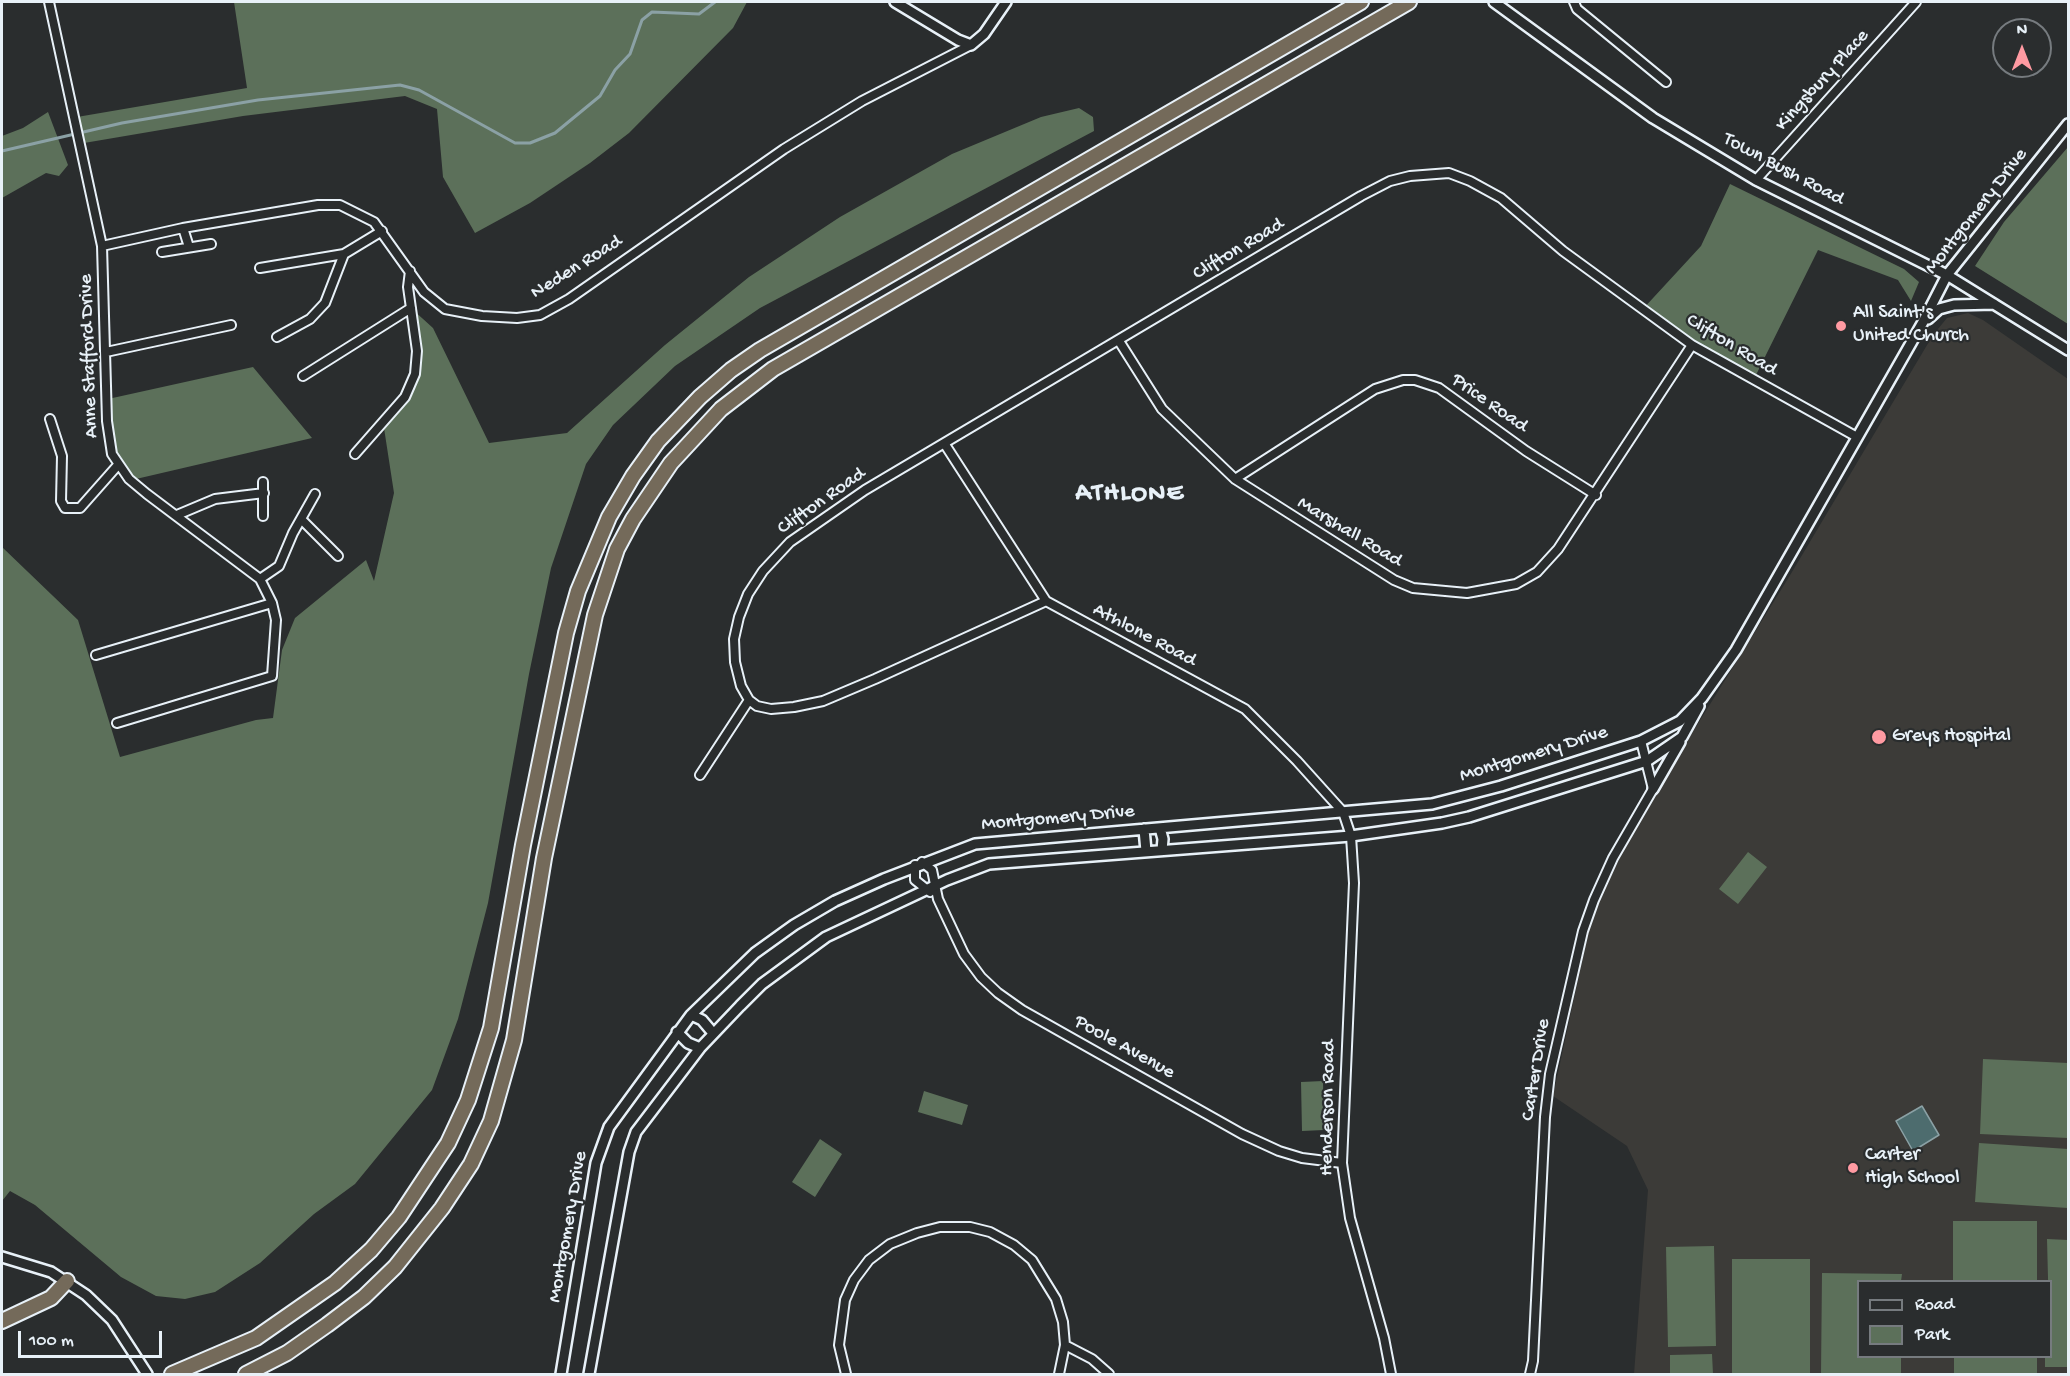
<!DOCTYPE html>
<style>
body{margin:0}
#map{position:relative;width:2070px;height:1376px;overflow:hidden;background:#2a2d2e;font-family:"Gochi Hand",sans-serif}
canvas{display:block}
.frame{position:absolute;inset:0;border:3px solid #e8f1f8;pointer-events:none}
.legend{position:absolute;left:1857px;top:1280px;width:195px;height:78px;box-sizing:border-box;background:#2a2d2e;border:2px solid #767b7f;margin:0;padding:8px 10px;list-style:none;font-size:18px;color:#e8f1f8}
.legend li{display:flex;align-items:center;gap:12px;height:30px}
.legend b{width:30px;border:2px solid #767b7f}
.north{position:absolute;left:1992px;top:18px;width:60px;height:60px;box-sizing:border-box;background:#2a2d2e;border:2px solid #767b7f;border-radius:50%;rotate:0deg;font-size:16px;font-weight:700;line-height:24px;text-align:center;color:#e8f1f8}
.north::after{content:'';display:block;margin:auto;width:21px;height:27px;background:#ff9aa2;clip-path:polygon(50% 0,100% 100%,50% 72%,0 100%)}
.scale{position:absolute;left:18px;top:1331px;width:144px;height:27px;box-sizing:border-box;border:3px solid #e8f1f8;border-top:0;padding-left:8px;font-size:18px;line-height:21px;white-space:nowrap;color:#e8f1f8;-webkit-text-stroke:4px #2a2d2e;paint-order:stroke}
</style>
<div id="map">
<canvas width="2070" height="1376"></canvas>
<div class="frame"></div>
<ul class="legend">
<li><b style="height:8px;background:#2a2d2e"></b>Road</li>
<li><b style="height:16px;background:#5c705a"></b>Park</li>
</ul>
<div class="north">N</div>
<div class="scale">100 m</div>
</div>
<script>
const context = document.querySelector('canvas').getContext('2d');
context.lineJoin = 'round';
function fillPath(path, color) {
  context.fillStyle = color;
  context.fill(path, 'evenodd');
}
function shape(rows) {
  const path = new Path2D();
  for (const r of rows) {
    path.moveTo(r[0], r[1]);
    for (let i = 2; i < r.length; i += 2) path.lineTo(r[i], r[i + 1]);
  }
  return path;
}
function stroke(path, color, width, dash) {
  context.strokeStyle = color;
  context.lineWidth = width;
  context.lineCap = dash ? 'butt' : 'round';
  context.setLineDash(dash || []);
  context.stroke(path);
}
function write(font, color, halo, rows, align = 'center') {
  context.font = font + ' "Gochi Hand",sans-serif';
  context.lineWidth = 4.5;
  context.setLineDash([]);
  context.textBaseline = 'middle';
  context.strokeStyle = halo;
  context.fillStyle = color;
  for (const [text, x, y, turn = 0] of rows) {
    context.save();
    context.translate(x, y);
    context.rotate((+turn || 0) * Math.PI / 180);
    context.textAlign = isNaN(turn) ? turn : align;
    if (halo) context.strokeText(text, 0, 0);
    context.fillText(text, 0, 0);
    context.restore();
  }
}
fillPath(shape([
 [1968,313,1983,320,2068,379,2068,1374,1634,1374,1648,1190,1627,1146,1553,1096,1593,910,1617,858,1658,788,1789,577,1933,335,1947,318],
 [1858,1282,2050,1282,2050,1356,1858,1356]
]), '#3c3b38');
fillPath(shape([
 [234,2,747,2,733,28,629,133,590,163,530,203,475,233,443,177,437,109,405,96,243,116,84,143,77,117,247,88],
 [1079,108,1093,117,1094,131,760,308,675,366,613,425,586,464,551,568,529,674,488,903,458,1019,432,1090,355,1184,314,1214,260,1263,215,1292,185,1299,156,1296,121,1277,35,1205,10,1191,2,1201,2,547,78,620,120,757,256,720,273,718,282,650,295,618,366,560,374,581,394,493,384,428,407,393,413,369,412,309,433,328,489,443,567,433,665,345,749,277,840,217,952,154,1041,117],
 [48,112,68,165,59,176,46,173,2,198,2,136,23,128],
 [2068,147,2068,324,1975,266,2004,222],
 [1730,184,1904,269,1919,282,1911,301,1898,280,1818,250,1754,379,1642,310,1701,246],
 [253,367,312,438,136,479,121,464,111,437,108,399],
 [1748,852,1767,867,1738,904,1719,889],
 [1983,1059,2068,1063,2068,1138,1980,1134],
 [1323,1081,1324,1130,1302,1131,1301,1082],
 [924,1091,968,1105,962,1125,918,1112],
 [820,1139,842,1154,815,1197,792,1182],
 [1979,1143,2068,1149,2068,1208,1975,1202],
 [1953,1221,2037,1221,2037,1281,1953,1281],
 [2047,1239,2068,1240,2068,1367,2045,1367,2045,1357,2050,1356],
 [1714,1246,1716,1346,1668,1347,1666,1247],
 [1732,1259,1810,1259,1810,1374,1732,1374],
 [1822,1273,1902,1274,1901,1281,1858,1282,1858,1356,1901,1357,1901,1374,1821,1374],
 [1712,1354,1713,1374,1670,1374,1670,1355],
 [1954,1357,2037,1357,2037,1374,1954,1374]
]), '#5c705a');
const water = shape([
 [1922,1106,1939,1135,1913,1151,1896,1121,1922,1106]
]);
fillPath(water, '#4d6c6e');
stroke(water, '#8ba1a5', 1.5);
stroke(shape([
 [2,151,122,123,258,100,400,85,419,90,515,143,530,143,555,133,600,96,615,70,630,54,642,20,652,12,699,14,715,2]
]), '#8ba1a5', 3);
const minor = shape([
 [49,2,102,246,107,421,112,454,129,479,147,494,260,579,272,603,276,620,272,676,117,723],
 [1574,2,1577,9,1666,82],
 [1756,180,1916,2],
 [183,228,189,247],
 [102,246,183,228,318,205,340,205,374,222,424,292,445,309,482,316,517,318,540,315,569,299,784,149,862,101,971,45],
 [162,252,211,244],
 [260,268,344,254,382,231],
 [277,337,310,319,325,303,344,254],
 [1119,341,1162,409,1235,479,1394,580,1413,588,1467,593,1516,584,1537,572,1558,549,1692,345],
 [106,352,231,325],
 [303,376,411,308],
 [50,419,62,456,61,501,65,508,80,508,118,465],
 [944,443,1046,601,1245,709,1297,761,1343,812,1351,836,1354,883,1342,1163,1350,1218,1384,1338,1391,1374],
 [355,454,405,397,415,374,417,351,408,287,410,271],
 [1235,479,1375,389,1403,380,1415,380,1439,388,1526,451,1596,495],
 [263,482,263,516],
 [177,515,215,499,264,493],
 [301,519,338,556],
 [260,579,279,566,293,533,315,494],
 [1046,601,875,679,823,701,794,707,771,709,757,706,749,700,741,686,735,662,734,639,739,617,748,594,763,571,790,542,865,490,1361,196,1390,181,1410,176,1449,173,1470,181,1501,198,1563,251,1692,345,1857,437],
 [96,655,272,603],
 [700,775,749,700],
 [922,862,932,870,938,899,964,954,981,977,998,993,1022,1010,1242,1134,1279,1151,1302,1158,1342,1163],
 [915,865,915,880,930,892],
 [1065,1345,1092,1359,1109,1374],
 [846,1374,839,1345,845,1300,854,1280,869,1260,890,1244,917,1233,940,1227,970,1227,990,1232,1014,1245,1032,1260,1056,1299,1063,1322,1065,1345,1059,1374],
 [1530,1374,1533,1361,1545,1117,1550,1074,1583,931,1594,900,1613,858,1653,789,1641,741]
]);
const tertiary = shape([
 [895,2,958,40,971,45,984,34,1006,2],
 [1494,2,1653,118,1756,180,1947,275,2068,350],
 [1928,319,1939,309,1954,305,1994,304],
 [1653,789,1680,742],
 [1160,828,1163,839,1162,850],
 [1144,829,1146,851],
 [691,1015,702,1020,713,1033],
 [677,1032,688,1043,700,1048],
 [2,1257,51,1272,86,1295,112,1320,147,1374],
 [561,1374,596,1163,609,1127,691,1015,755,953,794,925,835,901,884,879,975,844,1432,804,1501,786,1641,741,1680,721,1702,698,1736,650,1923,322,1947,275,2068,124],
 [589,1374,629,1152,636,1132,700,1048,740,1006,762,984,826,937,947,880,989,864,1351,836,1442,823,1469,817,1647,761,1682,737,1699,706]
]);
const motorway = shape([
 [2,1321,51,1298,67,1281],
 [172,1374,256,1338,335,1283,371,1250,399,1217,448,1143,468,1100,491,1028,523,845,566,633,578,591,609,517,633,476,658,441,700,397,731,370,760,350,1361,2],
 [246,1374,287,1353,327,1325,364,1297,395,1267,442,1208,471,1164,491,1121,514,1040,544,858,595,615,617,549,633,519,671,463,721,409,773,369,1409,2]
]);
stroke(minor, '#e8f1f8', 12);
stroke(tertiary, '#e8f1f8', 14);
stroke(motorway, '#e8f1f8', 18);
stroke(minor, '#2a2d2e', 8);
stroke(tertiary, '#2a2d2e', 9);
stroke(motorway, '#746a5a', 14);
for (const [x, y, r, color] of [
 [1841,326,6,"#ff9aa2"],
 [1879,737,8,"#ff9aa2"],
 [1853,1168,6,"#ff9aa2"]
]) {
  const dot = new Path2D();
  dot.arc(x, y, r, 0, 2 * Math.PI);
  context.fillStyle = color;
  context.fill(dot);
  stroke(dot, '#2a2d2e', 2);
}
write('20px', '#e8f1f8', '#2a2d2e', [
 ["Kingsbury Place",1823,81,-48],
 ["Town Bush Road",1783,170,28],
 ["Montgomery Drive",1977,212,-52],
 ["Clifton Road",1239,250,-31],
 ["Neden Road",577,268,-32],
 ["Clifton Road",1731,346,31],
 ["Anne Stafford Drive",90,356,-92],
 ["Price Road",1489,404,35],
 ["Clifton Road",822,502,-35],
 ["Marshall Road",1349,533,31],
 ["Athlone Road",1144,636,28],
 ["Montgomery Drive",1534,755,-17],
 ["Montgomery Drive",1058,819,-5],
 ["Poole Avenue",1124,1048,29],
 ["Carter Drive",1537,1070,-81],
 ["Henderson Road",1329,1108,-89],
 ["Montgomery Drive",569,1227,-80]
]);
write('20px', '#e8f1f8', '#2a2d2e', [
 ["All Saint's",1853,314],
 ["United Church",1853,337],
 ["Greys Hospital",1892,737],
 ["Carter",1865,1156],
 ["High School",1865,1179]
], 'left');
context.letterSpacing = '1.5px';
write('bold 26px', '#e8f1f8', '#2a2d2e', [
 ["ATHLONE",1130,495]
]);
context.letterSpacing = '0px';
</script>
